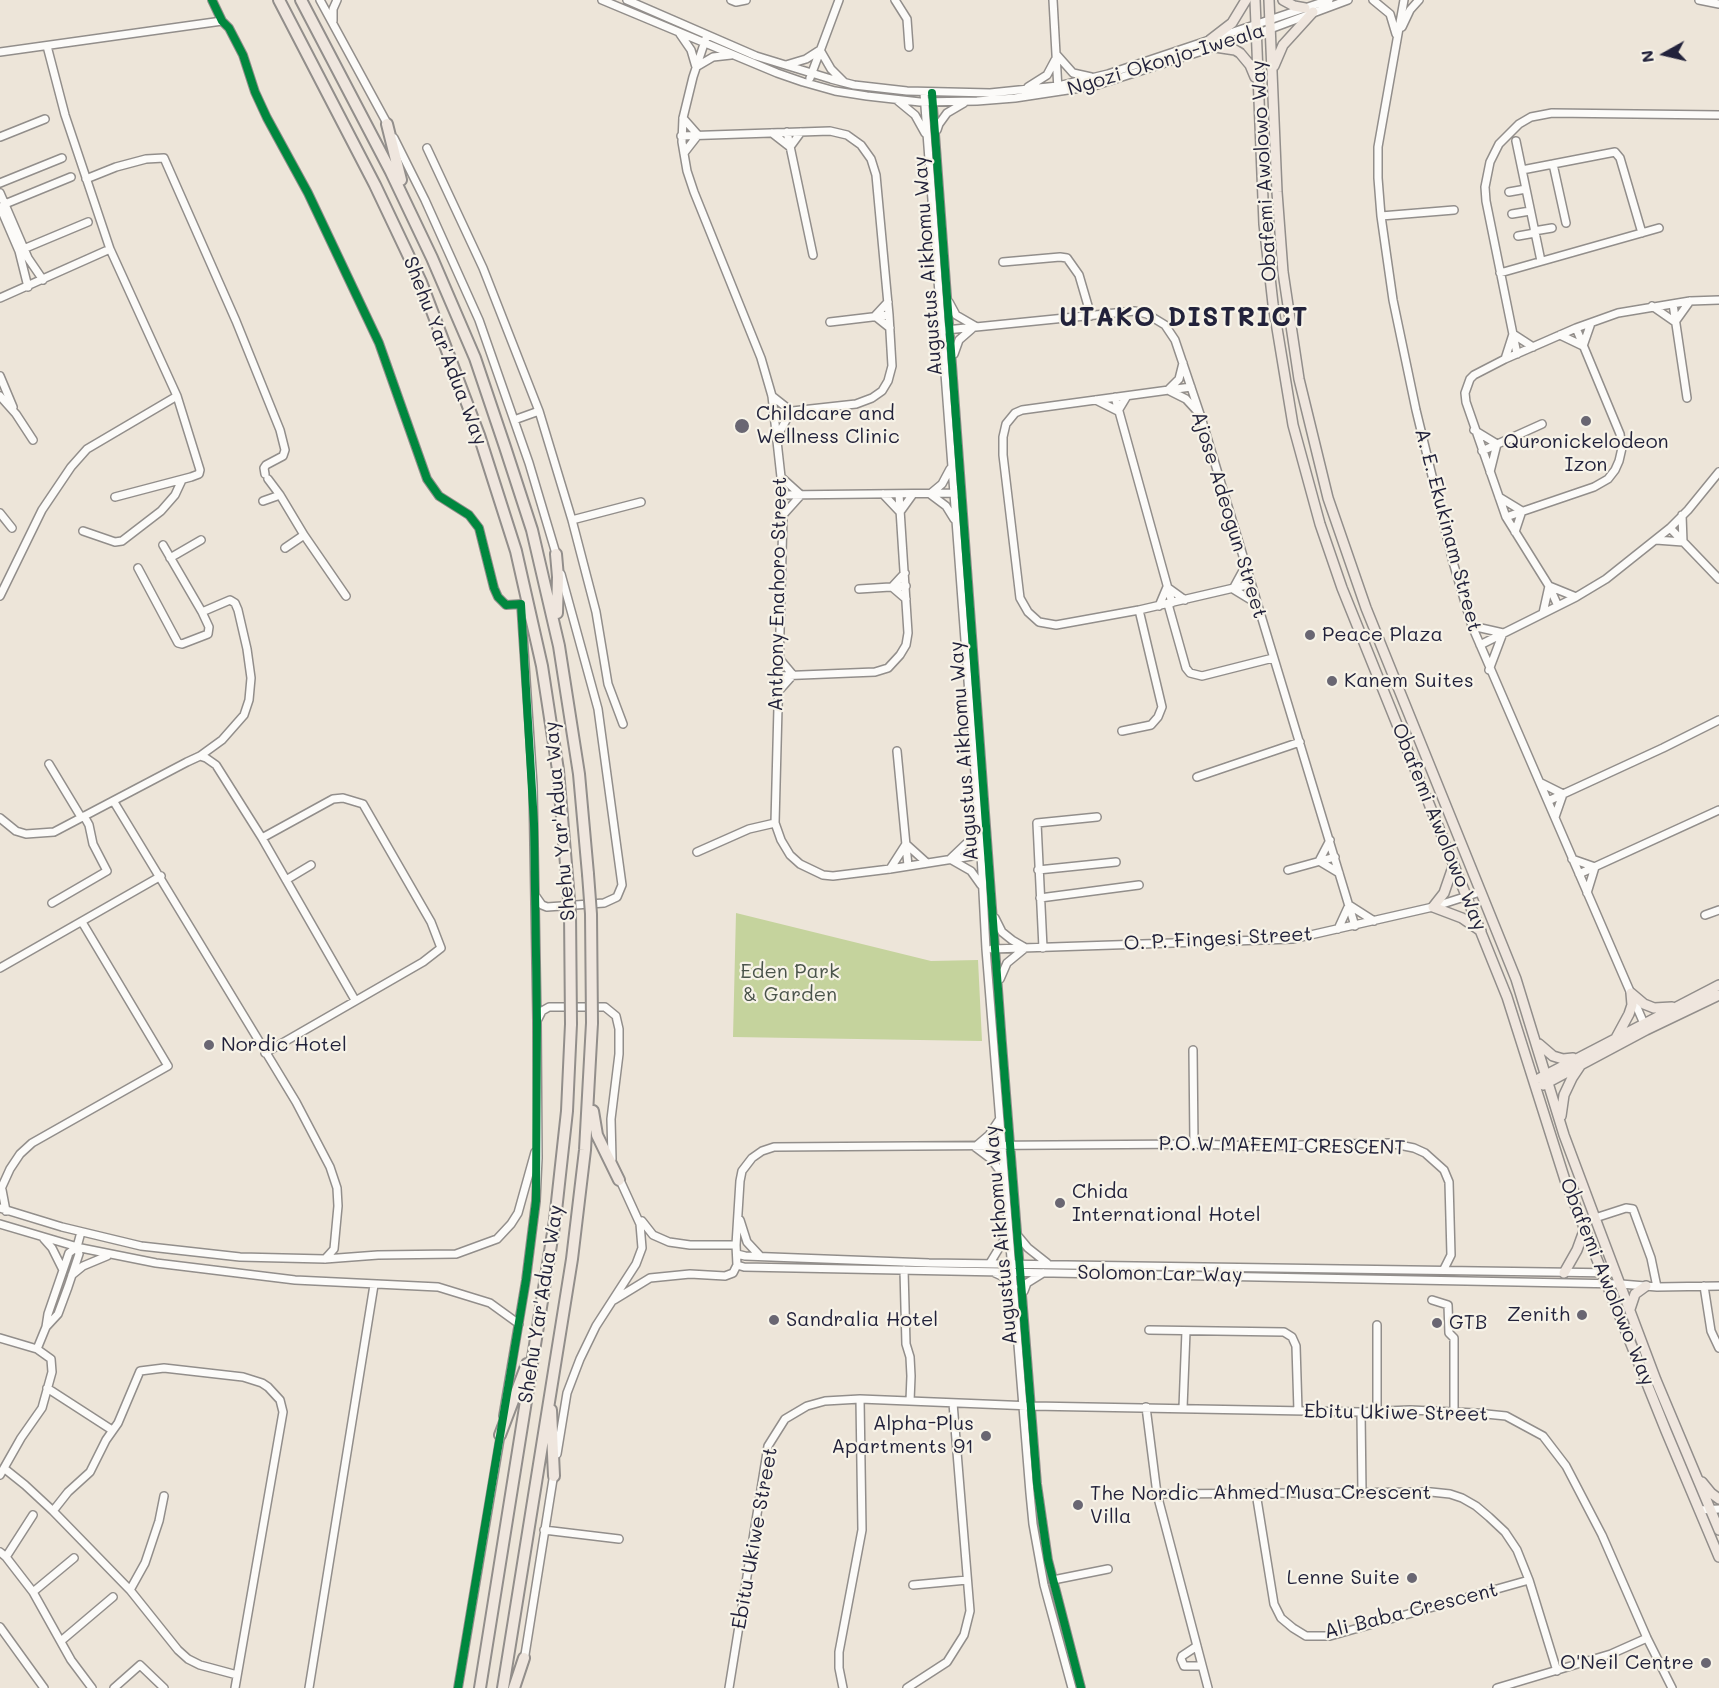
<!DOCTYPE html>
<style>
body{margin:0}
#map{position:relative;width:1719px;height:1688px;overflow:hidden;background:#ede5d9;font-family:Mali,sans-serif}
canvas{display:block}
.north{position:absolute;left:1635px;top:24px;width:60px;height:60px;-webkit-text-stroke:4px #f7f3e8;paint-order:stroke;rotate:262deg;font-size:16px;font-weight:700;line-height:24px;text-align:center;color:#22223b}
.north::after{content:'';display:block;margin:auto;width:21px;height:27px;background:#22223b;clip-path:polygon(50% 0,100% 100%,50% 72%,0 100%)}
</style>
<div id="map">
<canvas width="1719" height="1688"></canvas>
<div class="north">N</div>
</div>
<script>
const context = document.querySelector('canvas').getContext('2d');
context.lineJoin = 'round';
function fillPath(path, color) {
  context.fillStyle = color;
  context.fill(path, 'evenodd');
}
function shape(rows) {
  const path = new Path2D();
  for (const r of rows) {
    path.moveTo(r[0], r[1]);
    for (let i = 2; i < r.length; i += 2) path.lineTo(r[i], r[i + 1]);
  }
  return path;
}
function stroke(path, color, width, dash) {
  context.strokeStyle = color;
  context.lineWidth = width;
  context.lineCap = dash ? 'butt' : 'round';
  context.setLineDash(dash || []);
  context.stroke(path);
}
function write(font, color, halo, rows, align = 'center') {
  context.font = font + ' Mali,sans-serif';
  context.lineWidth = 4.5;
  context.setLineDash([]);
  context.textBaseline = 'middle';
  context.strokeStyle = halo;
  context.fillStyle = color;
  for (const [text, x, y, turn = 0] of rows) {
    context.save();
    context.translate(x, y);
    context.rotate((+turn || 0) * Math.PI / 180);
    context.textAlign = isNaN(turn) ? turn : align;
    if (halo) context.strokeText(text, 0, 0);
    context.fillText(text, 0, 0);
    context.restore();
  }
}
fillPath(shape([
 [736,913,931,961,978,960,982,1041,733,1037]
]), '#c5d39d');
const minor = shape([
 [212,0,222,21,229,28,243,55,255,92,267,118,308,193,379,343,427,479,439,496,469,515,479,528,494,588,498,597,506,605,521,604,533,785,537,1021,538,1158,536,1201,526,1280,503,1416],
 [320,0,388,125],
 [602,0,777,73,803,82,835,91,867,96,920,102,977,101,1015,98,1094,86,1270,29,1348,0],
 [627,0,756,56,831,79,854,85,907,91,990,93,1058,86,1108,74,1329,0],
 [731,0,736,2,746,0],
 [895,0,907,19,909,47],
 [1053,0,1058,90],
 [1373,0,1390,14,1396,34],
 [1404,0,1378,147,1378,178,1381,216,1393,300,1416,410,1453,562,1472,626,1645,1026],
 [1699,0,1719,4],
 [333,21,333,9,337,0],
 [1402,27,1410,10,1419,0],
 [680,34,691,50,696,67,713,57,731,55],
 [707,35,693,77,683,118,682,142,687,171,694,192,761,358,772,396,781,477,783,515,775,823,781,840,790,855,800,864,823,875,833,876,890,869,985,854],
 [47,46,65,115,110,249,177,396,200,470,199,474,191,477,115,497],
 [0,52,222,21],
 [1057,55,1073,73,1091,77],
 [786,65,806,59,820,50,831,69,844,82],
 [810,78,839,0],
 [1028,87,1047,75,1055,60],
 [924,93,981,854,986,949,1030,1493,1033,1524,1044,1585,1072,1688],
 [932,93,1002,1043,1037,1484,1048,1560,1081,1688],
 [898,101,915,115,925,133],
 [683,118,698,135,684,153],
 [937,130,939,124,947,113,964,103],
 [787,132,813,255],
 [772,133,790,147,801,132],
 [681,136,830,131,847,135,861,145,871,159,876,175,889,315,892,366,888,381,882,391,872,398,856,404,774,413],
 [0,137,45,119],
 [394,138,425,200,479,320,529,463,557,557],
 [1516,141,1541,261],
 [427,148,483,268,539,411,572,520,596,612,608,684,623,724],
 [1553,164,1566,223],
 [1522,170,1615,152,1620,158,1642,233],
 [86,179,116,167,146,159,164,158,236,321,280,430,285,450,283,456,266,465,264,468,265,474],
 [0,183,62,158],
 [1509,192,1526,189],
 [0,193,28,258,43,280],
 [5,204,71,177],
 [0,207,19,251,28,287],
 [1512,214,1530,211],
 [1381,216,1454,210],
 [1534,231,1552,228],
 [1518,236,1535,233],
 [21,250,88,222],
 [1003,262,1060,257,1067,258,1079,275,1091,316],
 [1500,273,1659,228],
 [0,298,110,249],
 [888,302,875,316,890,328],
 [949,302,956,315,975,326,959,340,954,354],
 [1673,304,1687,398],
 [1652,306,1675,322,1690,301],
 [830,322,889,315],
 [946,330,1135,311,1147,314,1165,325,1175,340,1200,414,1355,926],
 [1560,335,1583,346,1591,323],
 [1517,354,1486,201,1485,187,1490,162,1499,144,1519,124,1531,117,1552,113,1719,115],
 [1505,359,1513,334,1533,347],
 [0,376,13,407],
 [1191,387,1022,410,1015,413,1006,424,1003,437,1003,455,1020,598,1028,612,1039,622,1056,625,1139,610,1251,584],
 [1169,389,1179,379,1183,363],
 [1170,391,1186,399,1197,411],
 [0,396,16,414,33,440],
 [772,396,791,411,778,435],
 [1115,397,1172,603],
 [1096,400,1118,411,1127,396],
 [514,420,539,411],
 [1474,430,1497,444,1490,472],
 [1482,451,1542,424],
 [950,469,942,484,930,494,946,506,954,519],
 [781,477,801,495,783,515],
 [268,479,280,495,304,535,285,548],
 [883,494,900,512,913,494],
 [783,495,957,493],
 [1499,497,1522,511,1515,532],
 [263,501,280,495],
 [0,513,12,528],
 [1506,517,1594,487,1608,479,1615,470,1619,461,1622,448,1620,434,1576,328],
 [572,520,641,502],
 [1670,528,1719,579],
 [83,531,115,542,122,541,161,511,175,495,182,480],
 [304,535,346,596],
 [1656,540,1683,542,1682,515],
 [163,545,202,612,230,600,235,603,238,610,247,649,251,678,249,700,244,715,222,740,200,756],
 [170,558,201,540],
 [1245,567,1233,589,1256,603],
 [138,568,178,643,182,644,208,634,209,627,202,612],
 [905,573,892,587,906,599],
 [859,589,906,586],
 [0,596,42,510,71,467,87,449,177,396],
 [1168,604,1186,668,1190,673,1202,676,1273,658],
 [1159,606,1167,587,1185,600],
 [1558,606,1549,586,1506,517,1466,402,1465,393,1470,379,1474,375,1505,359,1576,328,1618,313,1690,301,1719,300],
 [1543,613,1549,586,1576,597],
 [1472,626,1503,633,1489,670],
 [1480,645,1576,597,1606,579,1670,528,1688,510,1719,472],
 [777,676,875,672,888,668,900,655,906,645,908,633,899,494],
 [777,693,793,675,778,657],
 [1122,731,1151,725,1158,717,1162,707,1139,610],
 [897,751,908,866],
 [49,764,81,817],
 [1197,777,1300,742],
 [1541,783,1563,794,1555,817],
 [1548,801,1663,748,1719,720],
 [114,802,296,1102,330,1167,337,1188,338,1206,334,1249,325,1259],
 [0,818,16,831,26,834,54,832,187,762,200,756,206,758,216,765,262,838,355,1000],
 [976,823,972,838,950,859,971,871,981,885],
 [262,838,333,799,343,798,363,804,431,922,441,948,423,962,265,1053],
 [1330,840,1319,861,1339,873],
 [697,852,749,829,775,823],
 [1572,859,1595,867,1587,893],
 [890,869,906,844,927,863],
 [1038,870,1116,862],
 [1288,870,1335,857],
 [1579,874,1719,810],
 [286,880,311,865],
 [535,895,542,905,547,907,604,903,617,897,622,885,598,709,561,574],
 [1040,898,1139,885],
 [52,903,107,871,93,844,89,825,84,816],
 [1705,915,1719,910],
 [995,918,1002,932,1012,940,1024,947],
 [1338,929,1349,905,1374,921],
 [1043,948,1037,823,1097,817],
 [992,949,1293,939,1433,907,1480,892],
 [0,968,161,876],
 [1000,979,1007,963,1024,949],
 [538,1019,542,1011,549,1007,605,1007,616,1016,619,1029,619,1054,611,1119,612,1159],
 [1193,1050,1194,1144],
 [999,1120,989,1135,975,1147,991,1159,1003,1175],
 [2,1190,6,1211],
 [0,1191,10,1169,20,1154,32,1143,168,1066,82,922],
 [0,1208,62,1227,141,1246,240,1257,325,1259,378,1255,456,1254,497,1239,511,1224,518,1213,535,1152],
 [1595,1218,1626,1208,1633,1209,1651,1258,1657,1287],
 [740,1220,747,1242,760,1256],
 [642,1221,653,1235,669,1242,690,1245,736,1245],
 [0,1224,81,1248,156,1263,295,1280,438,1287,490,1303,519,1324],
 [1018,1236,1028,1248,1047,1263],
 [44,1239,52,1248,63,1270],
 [737,1254,745,1256,929,1263,1616,1273],
 [990,1263,1004,1240,1006,1229],
 [737,1265,744,1267,1621,1284,1657,1287,1719,1286],
 [737,1265,736,1245,740,1181,742,1171,752,1158,762,1151,774,1147,1194,1144,1256,1146,1389,1143,1414,1148,1425,1153,1444,1170,1449,1182,1451,1255,1444,1269],
 [904,1270,906,1344,910,1357,911,1376,910,1401],
 [995,1273,1006,1278,1014,1287],
 [72,1275,83,1266,107,1256],
 [1704,1286,1711,1331,1719,1348],
 [1024,1291,1027,1283,1043,1273],
 [614,1300,650,1278,690,1274,725,1276,733,1273,737,1265],
 [1432,1300,1448,1305,1449,1333,1454,1338,1454,1412],
 [46,1327,58,1314,68,1287,79,1254,77,1247,81,1232],
 [1149,1330,1284,1332,1292,1337,1296,1346,1298,1411],
 [0,1338,37,1349,46,1327,48,1314,69,1253,77,1247],
 [47,1388,112,1430],
 [1146,1407,1157,1494,1208,1688],
 [1183,1408,1186,1331],
 [1361,1412,1362,1493],
 [1377,1412,1377,1325],
 [557,1454,567,1393,580,1359,596,1326,636,1264,642,1248,640,1224,619,1178],
 [5,1469,25,1485,53,1511,130,1590,178,1650,188,1659,200,1665,237,1675],
 [0,1475,21,1438,42,1408,52,1372,51,1359,37,1349],
 [1256,1493,1274,1604,1281,1618,1293,1628,1306,1636,1330,1636,1529,1580],
 [1157,1494,1431,1492,1450,1494,1462,1498,1476,1506,1489,1517,1505,1532,1517,1550,1529,1580,1557,1671],
 [1699,1510,1719,1509],
 [53,1511,68,1492,90,1472,106,1440,118,1423,140,1371,164,1368,243,1377,262,1383,268,1387,280,1400,283,1412,235,1688],
 [544,1530,619,1539],
 [0,1552,6,1557,33,1592,71,1660,92,1688],
 [6,1557,33,1515],
 [1053,1580,1108,1569],
 [913,1585,967,1580],
 [130,1590,145,1563,159,1521,164,1496],
 [33,1592,74,1558],
 [0,1627,44,1688],
 [61,1641,113,1597],
 [1197,1646,1182,1656,1181,1659,1184,1666,1202,1666],
 [524,1661,554,1473],
 [114,1688,140,1665,164,1688],
 [309,1688,374,1285],
 [458,1688,501,1433],
 [729,1688,768,1446,785,1419,807,1406,825,1401,860,1399,1032,1406,1361,1412,1410,1410,1476,1413,1506,1416,1543,1436,1566,1466,1602,1535,1647,1638,1672,1688],
 [843,1688,839,1668,839,1652,862,1530,860,1399],
 [907,1688,947,1662,964,1635,970,1611,953,1403],
 [1497,1688,1611,1654,1647,1638]
]);
const major = shape([
 [1255,0,1264,224,1273,304,1293,425,1320,524,1342,588,1507,997,1565,1180,1666,1431,1719,1557],
 [1269,0,1277,192,1283,272,1299,379,1328,498,1366,608,1516,979,1564,1135,1595,1218,1656,1380,1719,1530],
 [1283,0,1294,6,1305,8],
 [1210,40,1232,23,1246,0],
 [1215,47,1235,50,1240,53,1250,65,1255,77],
 [1274,66,1283,45,1313,12],
 [1454,864,1444,893,1433,907,1462,918,1481,931],
 [1631,993,1644,1004,1654,1008,1672,1007],
 [1616,1038,1629,1014,1632,1005,1631,993],
 [1539,1044,1553,1056,1563,1059,1573,1058],
 [1540,1078,1719,985],
 [1543,1085,1646,1030,1719,995],
 [1561,1116,1564,1095,1572,1078,1580,1066],
 [1564,1273,1577,1250,1585,1228],
 [1630,1309,1635,1294,1646,1286],
 [1702,1482,1711,1493,1719,1499]
]);
const highway = shape([
 [279,0,375,185,421,282,479,435,516,551,542,666,558,770,567,876],
 [301,0,391,172,432,258,475,358,505,447,532,530,559,646,579,774,588,874],
 [387,124,401,180],
 [556,554,558,577,557,613],
 [593,1111,597,1135,619,1180],
 [551,1410,554,1476],
 [500,1435,527,1364],
 [480,1688,555,1220,567,1111,571,1024],
 [503,1688,572,1259,585,1150,592,1023],
 [514,1688,524,1658]
]);
stroke(minor, '#928e8b', 10);
stroke(major, '#928e8b', 12);
stroke(highway, '#928e8b', 14);
stroke(minor, '#fcfbf9', 7);
stroke(major, '#efe6de', 9);
stroke(highway, '#efe6de', 10);
const highwayBridge = shape([
 [588,874,591,914,592,1023],
 [567,876,570,912,571,1024]
]);
stroke(highwayBridge, '#928e8b', 14, []);
stroke(highwayBridge, '#efe6de', 10);
stroke(shape([
 [212,0,222,21,229,28,243,55,255,92,267,118,308,193,379,343,427,479,439,496,469,515,479,528,494,588,498,597,506,605,521,604,534,824,537,1021,536,1201,526,1280,458,1688],
 [932,93,1002,1043,1037,1484,1048,1560,1081,1688]
]), '#00873e', 8);
for (const [x, y, r, color] of [
 [1586,421,6,"#696672"],
 [742,426,8,"#696672"],
 [1310,635,6,"#696672"],
 [1332,681,6,"#696672"],
 [209,1045,6,"#696672"],
 [1060,1203,6,"#696672"],
 [1582,1315,6,"#696672"],
 [774,1320,6,"#696672"],
 [1437,1323,6,"#696672"],
 [986,1436,6,"#696672"],
 [1078,1505,6,"#696672"],
 [1412,1578,6,"#696672"],
 [1706,1663,6,"#696672"]
]) {
  const dot = new Path2D();
  dot.arc(x, y, r, 0, 2 * Math.PI);
  context.fillStyle = color;
  context.fill(dot);
  stroke(dot, '#f7f3e8', 2);
}
write('20px', '#22223b', '#f7f3e8', [
 ["Ngozi Okonjo-Iweala",1166,60,-17],
 ["Obafemi Awolowo Way",1264,171,-93],
 ["Augustus Aikhomu Way",928,266,-94],
 ["Shehu Yar'Adua Way",445,351,69],
 ["Ajose Adeogun Street",1229,515,73],
 ["A. E. Ekukinam Street",1448,530,75],
 ["Anthony Enahoro Street",778,594,-89],
 ["Augustus Aikhomu Way",964,751,-94],
 ["Shehu Yar'Adua Way",560,821,-95],
 ["Obafemi Awolowo Way",1439,827,68],
 ["O. P. Fingesi Street",1218,939,-3],
 ["P.O.W MAFEMI CRESCENT",1282,1146,1],
 ["Augustus Aikhomu Way",1001,1235,-95],
 ["Solomon Lar Way",1160,1274,1],
 ["Obafemi Awolowo Way",1607,1282,68],
 ["Shehu Yar'Adua Way",541,1304,-81],
 ["Ebitu Ukiwe Street",1396,1413,1],
 ["Ahmed Musa Crescent",1322,1493],
 ["Ebitu Ukiwe Street",755,1538,-80],
 ["Ali Baba Crescent",1411,1611,-14]
]);
write('20px', '#22223b', '#f7f3e8', [
 ["Childcare and",756,414],
 ["Wellness Clinic",756,437],
 ["Quronickelodeon",1586,442,"center"],
 ["Izon",1586,465,"center"],
 ["Peace Plaza",1322,635],
 ["Kanem Suites",1344,681],
 ["Nordic Hotel",221,1045],
 ["Chida",1072,1192],
 ["International Hotel",1072,1215],
 ["Zenith",1570,1315,"right"],
 ["Sandralia Hotel",786,1320],
 ["GTB",1449,1323],
 ["Alpha-Plus",974,1424,"right"],
 ["Apartments 91",974,1447,"right"],
 ["The Nordic",1090,1494],
 ["Villa",1090,1517],
 ["Lenne Suite",1400,1578,"right"],
 ["O'Neil Centre",1694,1663,"right"]
], 'left');
write('20px', '#49534a', '#f7f3e8', [
 ["Eden Park",790,972],
 ["& Garden",790,995]
]);
context.letterSpacing = '1.5px';
write('bold 26px', '#22223b', '#f7f3e8', [
 ["UTAKO DISTRICT",1184,318]
]);
context.letterSpacing = '0px';
</script>
